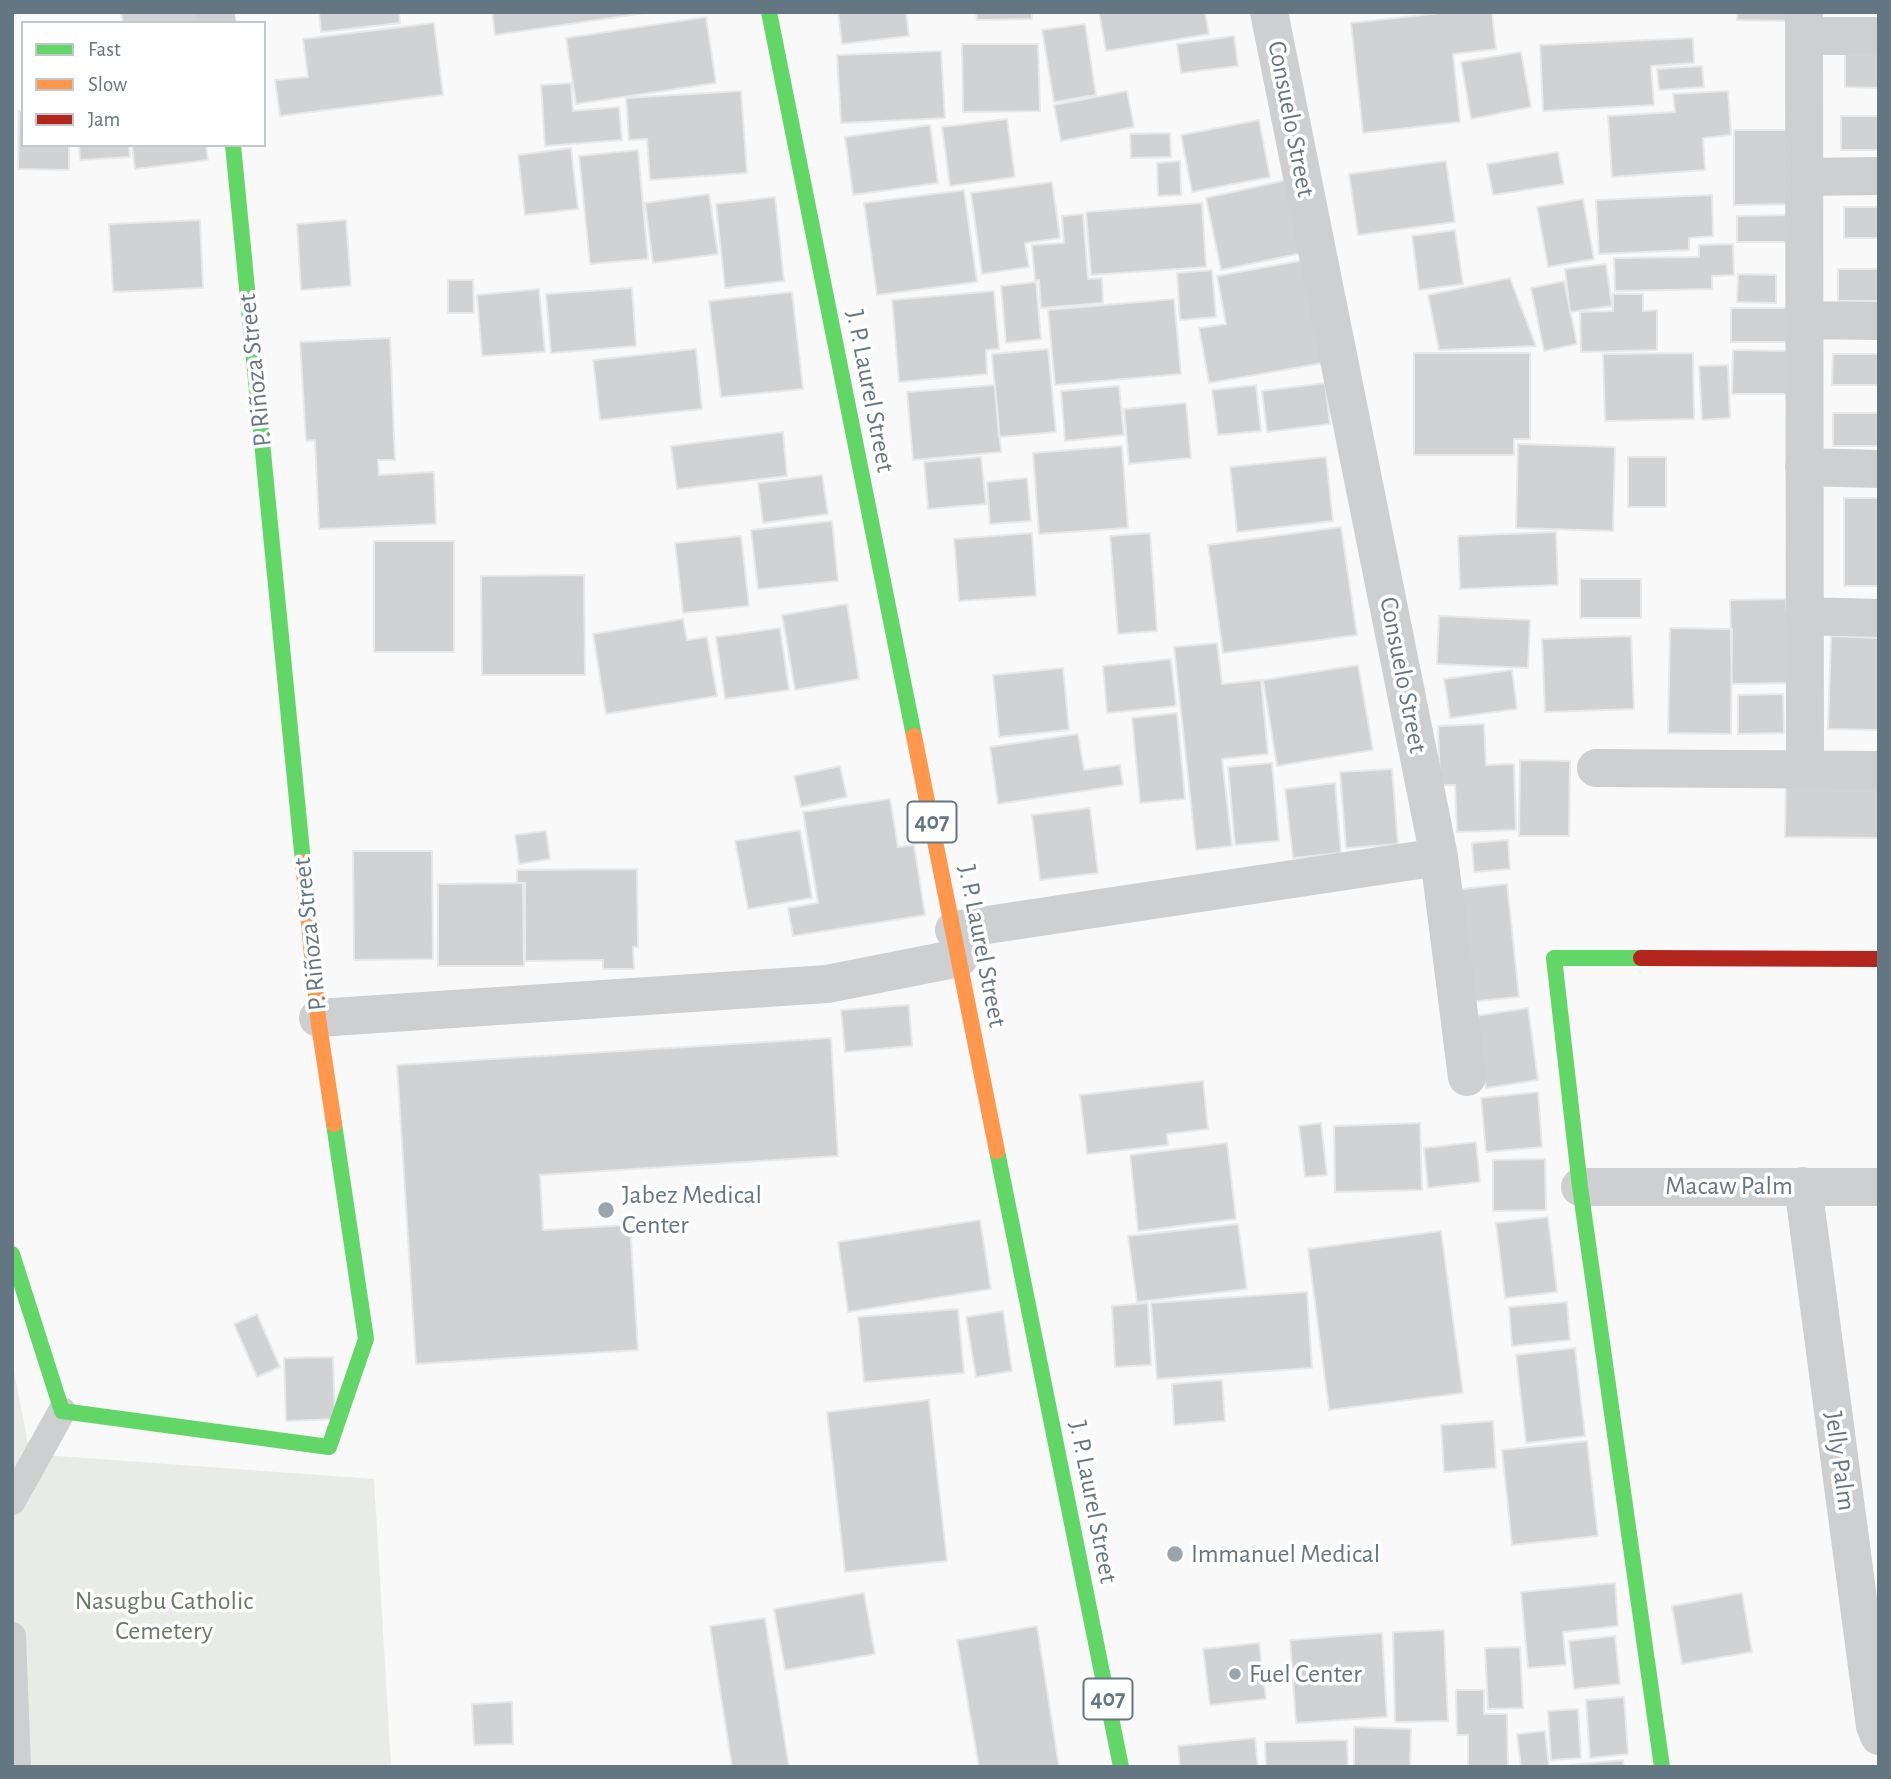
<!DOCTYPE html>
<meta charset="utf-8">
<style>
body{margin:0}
#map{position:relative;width:1891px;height:1779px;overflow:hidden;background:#f9f9f9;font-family:"Alegreya Sans",sans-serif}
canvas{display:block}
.frame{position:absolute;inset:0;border:14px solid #657683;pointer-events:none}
.legend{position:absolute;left:21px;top:21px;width:245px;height:126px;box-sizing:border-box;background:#fff;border:2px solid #c1c8cd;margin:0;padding:9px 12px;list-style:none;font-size:21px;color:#657683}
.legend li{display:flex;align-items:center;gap:14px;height:35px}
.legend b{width:35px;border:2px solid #c1c8cd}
</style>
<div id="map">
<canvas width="1891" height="1779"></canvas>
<div class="frame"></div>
<ul class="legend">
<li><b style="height:9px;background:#63d668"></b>Fast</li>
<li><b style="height:9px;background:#ff974d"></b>Slow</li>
<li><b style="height:9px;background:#b3261e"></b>Jam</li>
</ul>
</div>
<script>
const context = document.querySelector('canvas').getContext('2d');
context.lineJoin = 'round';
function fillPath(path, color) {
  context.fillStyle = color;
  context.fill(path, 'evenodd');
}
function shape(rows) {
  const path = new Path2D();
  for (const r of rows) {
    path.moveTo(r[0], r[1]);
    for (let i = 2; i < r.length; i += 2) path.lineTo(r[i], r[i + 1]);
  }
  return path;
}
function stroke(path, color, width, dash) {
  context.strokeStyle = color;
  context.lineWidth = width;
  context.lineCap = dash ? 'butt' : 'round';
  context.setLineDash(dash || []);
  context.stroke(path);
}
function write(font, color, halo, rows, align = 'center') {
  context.font = font + ' "Alegreya Sans",sans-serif';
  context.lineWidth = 7;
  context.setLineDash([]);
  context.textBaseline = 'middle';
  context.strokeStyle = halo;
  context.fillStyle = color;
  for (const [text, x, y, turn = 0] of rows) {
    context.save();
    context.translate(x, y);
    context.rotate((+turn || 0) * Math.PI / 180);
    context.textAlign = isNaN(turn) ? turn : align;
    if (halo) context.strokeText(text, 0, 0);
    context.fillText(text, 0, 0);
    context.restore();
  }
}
fillPath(shape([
 [12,1361,30,1454,374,1479,391,1767,12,1767]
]), '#e8ebe6');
const building = shape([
 [121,12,205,12,206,23,123,23,121,12],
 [319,12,399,12,400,23,321,32,319,12],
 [492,12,652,12,495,35,492,12],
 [838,12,906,12,909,36,842,44,838,12],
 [976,12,1032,12,1032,19,977,20,976,12],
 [1099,12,1205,12,1209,34,1106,51,1099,12],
 [1449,12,1492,12,1496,49,1453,54,1460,122,1363,133,1351,23,1449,12],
 [1737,12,1794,12,1793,21,1737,20,1737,12],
 [706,17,716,83,576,104,566,38,706,17],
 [434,23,443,95,280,116,275,80,308,77,303,39,434,23],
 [1085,24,1096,95,1054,102,1042,30,1085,24],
 [1234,36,1238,66,1181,73,1177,44,1234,36],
 [1693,38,1694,63,1651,66,1654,105,1543,111,1540,45,1693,38],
 [962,44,1038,44,1040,111,963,112,962,44],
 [941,51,945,118,841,123,837,55,941,51],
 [1521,52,1531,107,1471,119,1461,62,1521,52],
 [1845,53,1879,53,1879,88,1845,87,1845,53],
 [1702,66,1704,87,1659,90,1657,69,1702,66],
 [571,83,573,111,619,107,622,140,545,146,541,85,571,83],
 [741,91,747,173,650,180,647,139,629,140,626,98,741,91],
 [1127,91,1134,127,1061,141,1054,105,1127,91],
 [1728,91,1731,135,1703,138,1705,170,1612,177,1608,116,1675,112,1673,94,1728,91],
 [19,111,23,111,23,145,69,145,69,170,18,169,19,111],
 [1841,116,1879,116,1879,150,1841,150,1841,116],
 [1007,119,1015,177,950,186,942,127,1007,119],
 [1259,120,1270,177,1192,192,1181,135,1259,120],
 [930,125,938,183,853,195,845,137,930,125],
 [1734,130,1790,130,1791,204,1734,205,1734,130],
 [1170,133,1171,157,1131,158,1130,134,1170,133],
 [79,145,129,145,130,157,80,160,79,145],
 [132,145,206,145,208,160,135,169,132,145],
 [571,148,578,209,525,215,518,155,571,148],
 [638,150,648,259,590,264,579,156,638,150],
 [1558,152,1564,184,1493,195,1487,164,1558,152],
 [1180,161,1181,195,1158,196,1157,163,1180,161],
 [1446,161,1455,222,1358,235,1349,174,1446,161],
 [1291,179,1307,252,1221,270,1206,198,1291,179],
 [1052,182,1060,238,1025,243,1029,267,982,274,971,193,1052,182],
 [964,190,977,282,877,295,864,203,964,190],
 [709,194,718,254,653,263,645,203,709,194],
 [1712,195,1713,236,1689,238,1689,250,1599,254,1596,200,1712,195],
 [775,197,784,281,725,288,716,204,775,197],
 [1583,199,1594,259,1548,267,1537,207,1583,199],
 [1202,203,1206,267,1091,275,1086,212,1202,203],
 [1844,207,1879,207,1879,238,1844,238,1844,207],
 [1083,214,1088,279,1102,278,1103,303,1041,308,1039,280,1035,281,1032,245,1064,243,1062,216,1083,214],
 [1792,215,1792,242,1737,242,1737,216,1792,215],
 [200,220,203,288,113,292,109,224,200,220],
 [346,220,351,286,301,290,297,224,346,220],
 [1455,230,1463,284,1419,290,1412,236,1455,230],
 [1733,244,1734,275,1712,276,1712,289,1615,291,1614,258,1699,257,1699,245,1733,244],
 [1305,260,1323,363,1209,383,1199,328,1226,324,1217,276,1305,260],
 [1606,264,1612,306,1570,312,1565,269,1606,264],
 [1838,269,1879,269,1879,301,1838,301,1838,269],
 [1212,270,1216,317,1180,320,1177,273,1212,270],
 [1738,274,1776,275,1776,303,1737,302,1738,274],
 [1510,278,1536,346,1439,350,1428,295,1510,278],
 [448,280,473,280,474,313,448,313,448,280],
 [1564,281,1577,344,1544,351,1531,288,1564,281],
 [1036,282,1041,339,1006,343,1001,286,1036,282],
 [632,288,636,346,551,353,546,294,632,288],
 [539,289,545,352,482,356,477,295,539,289],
 [994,291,999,349,986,350,987,374,899,382,892,300,994,291],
 [792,292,803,389,721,397,709,301,792,292],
 [1613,294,1643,294,1643,311,1657,310,1657,350,1581,352,1580,312,1613,311,1613,294],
 [1174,299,1181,374,1055,385,1048,310,1174,299],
 [1731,308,1798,308,1798,342,1731,342,1731,308],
 [390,338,395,460,378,460,379,475,434,472,436,524,319,529,315,440,306,441,300,342,390,338],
 [696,349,702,409,600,420,593,360,696,349],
 [1048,349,1056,432,999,437,992,354,1048,349],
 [1733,350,1789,351,1789,394,1732,394,1733,350],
 [1414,353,1530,353,1530,439,1514,439,1514,455,1414,455,1414,353],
 [1693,353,1694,419,1605,421,1603,354,1693,353],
 [1833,354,1879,354,1879,385,1832,385,1833,354],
 [1728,365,1730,418,1702,420,1699,366,1728,365],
 [1325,383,1330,424,1267,432,1262,391,1325,383],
 [995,385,1001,452,913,460,907,392,995,385],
 [1256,385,1261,431,1218,435,1212,390,1256,385],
 [1119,386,1124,435,1065,441,1061,391,1119,386],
 [1186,403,1191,458,1129,464,1124,409,1186,403],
 [1833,413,1879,413,1879,446,1833,446,1833,413],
 [783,432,787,476,677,489,671,446,783,432],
 [1518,444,1615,447,1613,531,1516,528,1518,444],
 [1122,446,1128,528,1039,534,1033,453,1122,446],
 [981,457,986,504,928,509,924,462,981,457],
 [1326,457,1333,521,1237,532,1230,467,1326,457],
 [1628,457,1666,457,1666,507,1628,507,1628,457],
 [822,475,828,514,763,523,758,483,822,475],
 [1027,478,1031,521,990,524,987,482,1027,478],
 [1844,498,1879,498,1879,586,1844,586,1844,498],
 [832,521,838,581,758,589,751,530,832,521],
 [1341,527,1357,635,1223,653,1208,545,1341,527],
 [1556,532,1558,585,1460,589,1458,536,1556,532],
 [1032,533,1036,596,959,601,954,539,1032,533],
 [1150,533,1157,631,1118,634,1110,536,1150,533],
 [741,536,749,606,683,613,675,543,741,536],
 [374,541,454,541,454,652,374,652,374,541],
 [584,575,585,675,482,675,481,576,584,575],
 [1580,579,1641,579,1641,618,1580,618,1580,579],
 [1786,599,1789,683,1732,684,1730,600,1786,599],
 [847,604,859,679,795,690,782,615,847,604],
 [1439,616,1530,620,1528,668,1437,664,1439,616],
 [683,619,687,640,707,637,717,696,606,714,593,634,683,619],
 [780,628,789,690,725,699,716,637,780,628],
 [1670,628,1732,629,1731,734,1668,733,1670,628],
 [1631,636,1634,709,1545,712,1542,639,1631,636],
 [1831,636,1879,638,1879,730,1828,729,1831,636],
 [1217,643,1222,684,1261,680,1268,754,1222,759,1232,846,1196,850,1174,647,1217,643],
 [1171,659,1176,706,1107,713,1103,666,1171,659],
 [1358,665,1373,750,1277,766,1263,680,1358,665],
 [1063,668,1069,730,999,737,993,675,1063,668],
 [1512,670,1517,709,1450,718,1444,679,1512,670],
 [1783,694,1784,733,1738,734,1738,695,1783,694],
 [1177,713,1185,799,1140,803,1132,718,1177,713],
 [1484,724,1486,765,1514,764,1516,830,1457,832,1455,785,1440,785,1438,726,1484,724],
 [1078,734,1084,770,1120,765,1123,785,998,804,990,747,1078,734],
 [1520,760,1570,761,1569,836,1519,836,1520,760],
 [1272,763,1279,841,1235,845,1228,767,1272,763],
 [840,766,847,797,801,807,794,776,840,766],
 [1392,769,1398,844,1346,848,1340,772,1392,769],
 [1786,779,1879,781,1879,838,1785,837,1786,779],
 [1335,783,1341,853,1293,858,1285,789,1335,783],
 [890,799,898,847,914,845,925,915,793,936,788,908,818,903,803,812,890,799],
 [1090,808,1098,873,1040,880,1032,815,1090,808],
 [800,830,812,898,748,909,735,841,800,830],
 [546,831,550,859,519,864,515,835,546,831],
 [1508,840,1510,869,1474,872,1472,843,1508,840],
 [353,851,432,851,433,959,354,960,353,851],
 [637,869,638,947,633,947,634,969,603,969,603,960,525,961,525,883,517,883,517,870,637,869],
 [523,883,524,966,438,966,438,884,523,883],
 [1507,884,1519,997,1467,1002,1454,890,1507,884],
 [909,1005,912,1046,845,1052,841,1010,909,1005],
 [1528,1008,1538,1080,1486,1088,1475,1016,1528,1008],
 [831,1038,838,1156,540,1175,543,1230,630,1225,638,1350,416,1364,397,1065,831,1038],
 [1203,1081,1208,1129,1167,1134,1168,1145,1087,1154,1080,1095,1203,1081],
 [1538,1092,1542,1147,1486,1152,1481,1098,1538,1092],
 [1321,1123,1327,1175,1305,1177,1299,1126,1321,1123],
 [1420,1123,1422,1190,1335,1192,1334,1126,1420,1123],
 [1476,1142,1480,1182,1428,1188,1424,1148,1476,1142],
 [1227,1143,1236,1219,1138,1231,1130,1155,1227,1143],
 [1545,1159,1546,1210,1493,1211,1493,1160,1545,1159],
 [1548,1217,1557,1292,1505,1298,1496,1223,1548,1217],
 [980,1220,991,1289,848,1312,838,1242,980,1220],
 [1238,1224,1247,1289,1137,1302,1128,1236,1238,1224],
 [1441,1231,1463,1393,1329,1410,1308,1249,1441,1231],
 [1307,1292,1312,1368,1157,1379,1151,1303,1307,1292],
 [1567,1302,1570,1340,1512,1346,1509,1307,1567,1302],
 [1148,1303,1151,1365,1115,1367,1112,1306,1148,1303],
 [958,1309,964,1373,864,1382,858,1317,958,1309],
 [1003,1311,1012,1371,976,1377,966,1317,1003,1311],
 [257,1314,280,1367,257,1377,234,1324,257,1314],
 [1575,1348,1585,1436,1526,1443,1516,1355,1575,1348],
 [333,1357,335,1419,286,1421,284,1358,333,1357],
 [1222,1380,1225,1421,1174,1425,1172,1384,1222,1380],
 [929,1400,947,1561,845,1572,827,1412,929,1400],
 [1493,1421,1496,1468,1444,1472,1441,1425,1493,1421],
 [1587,1441,1598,1536,1512,1545,1502,1450,1587,1441],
 [1615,1583,1618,1626,1563,1632,1566,1665,1528,1668,1521,1592,1615,1583],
 [864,1593,875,1654,785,1670,774,1609,864,1593],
 [1742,1593,1752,1652,1682,1664,1672,1606,1742,1593],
 [765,1618,789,1767,732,1767,710,1626,765,1618],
 [1037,1626,1059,1767,979,1767,957,1640,1037,1626],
 [1444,1630,1448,1721,1395,1722,1393,1632,1444,1630],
 [1382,1633,1387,1717,1296,1723,1290,1640,1382,1633],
 [1615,1636,1620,1684,1574,1689,1569,1641,1615,1636],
 [1259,1643,1266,1699,1210,1705,1203,1649,1259,1643],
 [1520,1647,1523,1708,1488,1709,1485,1648,1520,1647],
 [1456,1690,1484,1690,1484,1714,1507,1714,1508,1767,1468,1767,1468,1735,1457,1735,1456,1690],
 [1624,1697,1628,1754,1590,1758,1586,1700,1624,1697],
 [512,1702,513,1744,474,1745,472,1704,512,1702],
 [1578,1709,1581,1758,1551,1760,1548,1711,1578,1709],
 [1354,1727,1411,1729,1410,1767,1354,1767,1354,1727],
 [1545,1731,1549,1767,1521,1767,1517,1734,1545,1731],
 [1255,1738,1258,1767,1180,1767,1178,1746,1255,1738],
 [1347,1740,1348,1767,1266,1767,1265,1742,1347,1740],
 [1623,1760,1624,1767,1571,1767,1570,1765,1623,1760]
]);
fillPath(building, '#d0d2d3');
stroke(building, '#e8e8e8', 2);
stroke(shape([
 [12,1501,62,1411],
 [12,1636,17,1767]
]), '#cecfd0', 28);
stroke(shape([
 [215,12,217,23],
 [1269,12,1439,857,1467,1077],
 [1804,12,1805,769],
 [1804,36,1879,36],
 [1804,177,1879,176],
 [1804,320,1879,321],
 [1804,467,1879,469],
 [1804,616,1879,618],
 [1596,768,1879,770],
 [954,930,1439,857],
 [318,1018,827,984,959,958],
 [1803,1186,1875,1726,1879,1736],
 [1580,1187,1879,1187]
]), '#cecfd0', 38);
stroke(shape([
 [769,12,914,736],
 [233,145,303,862],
 [1641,958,1554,958,1580,1187,1662,1767],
 [997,1151,1121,1767],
 [12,1254,62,1411,329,1447,366,1339,334,1124]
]), '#63d668', 16);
stroke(shape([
 [914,736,997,1151],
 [303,862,318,1018,334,1124]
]), '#ff974d', 16);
stroke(shape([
 [1641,958,1879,959]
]), '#b3261e', 16);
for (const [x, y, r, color] of [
 [606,1210,9,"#99a4ac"],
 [1175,1554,9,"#99a4ac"],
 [1235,1674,7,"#99a4ac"]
]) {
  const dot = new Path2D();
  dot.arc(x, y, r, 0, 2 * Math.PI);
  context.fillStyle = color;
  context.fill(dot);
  stroke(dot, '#fff', 2.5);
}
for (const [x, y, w] of [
 [932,822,49],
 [1108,1699,49]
]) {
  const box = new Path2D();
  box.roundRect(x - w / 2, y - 20.5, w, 41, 5);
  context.fillStyle = '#fff';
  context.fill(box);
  stroke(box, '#657683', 2);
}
write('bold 24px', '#657683', null, [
 ["407",932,822],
 ["407",1108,1699]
]);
write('26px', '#657683', '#fff', [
 ["Consuelo Street",1291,119,79],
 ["P. Riñoza Street",255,370,-96],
 ["J. P. Laurel Street",870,391,79],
 ["Consuelo Street",1403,675,79],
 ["P. Riñoza Street",310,934,-96],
 ["J. P. Laurel Street",982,946,79],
 ["Macaw Palm",1729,1186],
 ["Jelly Palm",1840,1461,82],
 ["J. P. Laurel Street",1093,1502,79]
]);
write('26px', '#657683', '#fff', [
 ["Jabez Medical",622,1195],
 ["Center",622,1225],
 ["Immanuel Medical",1191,1554],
 ["Fuel Center",1249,1674]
], 'left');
write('26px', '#687a64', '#fff', [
 ["Nasugbu Catholic",164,1601],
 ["Cemetery",164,1631]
]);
</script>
